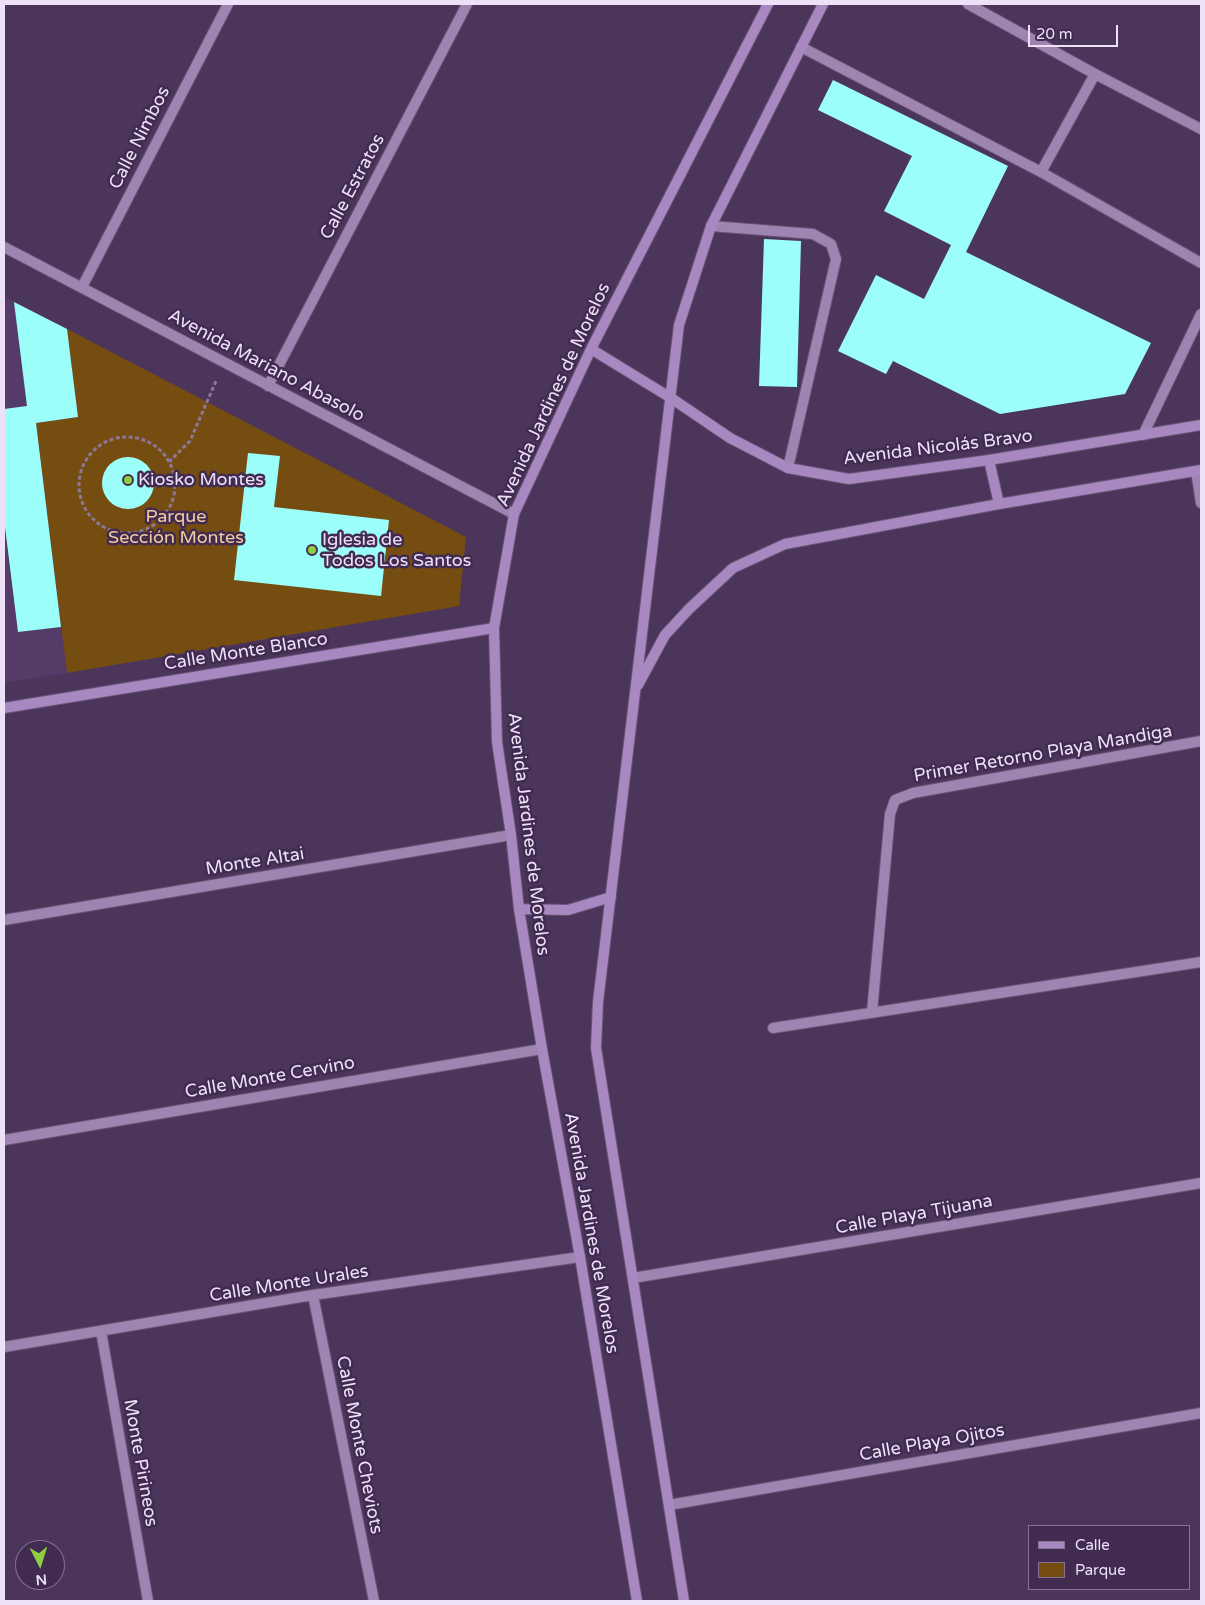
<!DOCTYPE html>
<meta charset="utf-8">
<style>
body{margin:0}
#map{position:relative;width:1205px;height:1605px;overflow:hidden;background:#4c355b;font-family:"Varela Round",sans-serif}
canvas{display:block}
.frame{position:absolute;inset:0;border:5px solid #ede0f7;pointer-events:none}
.legend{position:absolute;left:1028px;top:1525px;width:162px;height:65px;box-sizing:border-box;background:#412b50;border:1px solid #867393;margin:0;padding:6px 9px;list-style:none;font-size:15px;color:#ede0f7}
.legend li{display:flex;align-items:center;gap:10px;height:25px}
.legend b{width:25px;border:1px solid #867393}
.north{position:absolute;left:15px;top:1540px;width:50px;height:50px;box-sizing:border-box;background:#412b50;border:1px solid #867393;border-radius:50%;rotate:175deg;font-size:14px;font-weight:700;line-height:20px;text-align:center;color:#ede0f7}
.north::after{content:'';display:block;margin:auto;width:18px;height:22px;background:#8fcd42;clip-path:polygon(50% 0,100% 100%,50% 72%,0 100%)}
.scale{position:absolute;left:1028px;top:25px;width:90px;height:22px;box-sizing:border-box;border:2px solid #ede0f7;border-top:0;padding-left:6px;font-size:15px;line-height:18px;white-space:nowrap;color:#ede0f7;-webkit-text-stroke:4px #412b50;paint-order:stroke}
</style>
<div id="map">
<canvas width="1205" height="1605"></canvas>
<div class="frame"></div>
<ul class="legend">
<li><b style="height:6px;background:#a888c1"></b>Calle</li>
<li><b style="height:14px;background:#764d10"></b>Parque</li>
</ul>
<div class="north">N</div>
<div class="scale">20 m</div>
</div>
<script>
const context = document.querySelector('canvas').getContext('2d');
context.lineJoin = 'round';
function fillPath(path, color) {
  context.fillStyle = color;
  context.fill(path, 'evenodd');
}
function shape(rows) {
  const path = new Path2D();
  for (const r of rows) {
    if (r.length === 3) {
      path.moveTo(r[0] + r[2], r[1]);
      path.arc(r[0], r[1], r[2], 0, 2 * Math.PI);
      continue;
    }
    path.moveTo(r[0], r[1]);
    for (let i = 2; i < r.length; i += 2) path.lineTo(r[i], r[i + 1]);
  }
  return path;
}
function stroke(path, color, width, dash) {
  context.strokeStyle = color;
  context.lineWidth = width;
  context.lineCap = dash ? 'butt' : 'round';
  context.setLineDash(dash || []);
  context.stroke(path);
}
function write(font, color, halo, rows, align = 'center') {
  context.font = font + ' "Varela Round",sans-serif';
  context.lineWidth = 5;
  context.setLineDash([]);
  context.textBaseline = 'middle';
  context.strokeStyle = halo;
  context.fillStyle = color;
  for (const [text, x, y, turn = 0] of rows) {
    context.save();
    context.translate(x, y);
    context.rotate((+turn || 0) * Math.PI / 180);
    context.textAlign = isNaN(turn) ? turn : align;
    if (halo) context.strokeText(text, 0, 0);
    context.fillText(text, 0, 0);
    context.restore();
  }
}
fillPath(shape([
 [4,296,67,329,78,417,36,423,67,673,4,683]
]), '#553b68');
fillPath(shape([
 [67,329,466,537,459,606,67,673,36,423,78,417]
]), '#764d10');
fillPath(shape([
 [833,80,1008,166,966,252,1151,343,1125,394,1000,414,893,361,886,374,838,351,876,275,924,299,951,245,884,211,912,156,818,110],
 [764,239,801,241,797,387,759,386],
 [14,302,67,329,78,417,36,423,61,627,18,632,4,519,4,409,27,406],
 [248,453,280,456,274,507,389,520,381,596,234,580],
 [128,483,26]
]), '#9cfef8');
const lane = shape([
 [711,226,813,234,831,244,836,259,788,468]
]);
const street = shape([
 [968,4,1095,74,1201,129],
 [801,47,1041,172,1201,263],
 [1041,172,1095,74],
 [4,247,514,514],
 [82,287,228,4],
 [268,386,467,4],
 [1143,435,1201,314],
 [1196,471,1201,503],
 [4,920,511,835],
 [872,1012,890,814,895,800,913,793,1201,741],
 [773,1028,1201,962],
 [4,1140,542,1049],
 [633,1278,1201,1183],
 [313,1295,374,1601],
 [101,1331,148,1601],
 [4,1347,313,1295,580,1257],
 [669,1505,1201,1413]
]);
const secondary = shape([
 [591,349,671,398,730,438,788,468,849,479,989,460,1201,425],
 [989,460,999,504],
 [638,685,665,635,689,609,733,568,785,544,999,504,1201,470],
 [4,708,494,628],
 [519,909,568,910,611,897],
 [637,1601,580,1257,542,1049,519,909,511,835,497,742,494,628,514,514,591,349,768,4],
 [684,1601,596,1048,598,1002,679,325,711,226,823,4]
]);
stroke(lane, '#665373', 12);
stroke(street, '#665373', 12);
stroke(secondary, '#665373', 12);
stroke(shape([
 [127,485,48],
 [169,462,190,441,216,381]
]), '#8c7999', 3, [4, 2.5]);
stroke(lane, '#9e85b1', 10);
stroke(street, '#9e85b1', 10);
stroke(secondary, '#a888c1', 10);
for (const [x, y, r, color] of [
 [128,480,5,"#8fcd42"],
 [312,550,5,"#8fcd42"]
]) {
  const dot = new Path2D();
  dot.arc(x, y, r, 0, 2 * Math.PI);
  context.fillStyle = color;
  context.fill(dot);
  stroke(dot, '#412b50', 2);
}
write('18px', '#ede0f7', '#412b50', [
 ["Calle Nimbos",140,138,-63],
 ["Calle Estratos",353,187,-62],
 ["Avenida Mariano Abasolo",266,366,28],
 ["Avenida Jardines de Morelos",554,395,-65],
 ["Avenida Nicolás Bravo",938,448,-7],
 ["Calle Monte Blanco",246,652,-9],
 ["Primer Retorno Playa Mandiga",1043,754,-10],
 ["Avenida Jardines de Morelos",528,834,83],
 ["Monte Altai",255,862,-9],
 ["Calle Monte Cervino",270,1078,-10],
 ["Calle Playa Tijuana",914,1215,-10],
 ["Avenida Jardines de Morelos",591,1233,80],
 ["Calle Monte Urales",289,1284,-9],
 ["Calle Playa Ojitos",932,1443,-10],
 ["Calle Monte Cheviots",359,1445,79],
 ["Monte Pirineos",140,1463,80]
]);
write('18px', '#ede0f7', '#412b50', [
 ["Kiosko Montes",138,480],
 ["Iglesia de",322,540],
 ["Todos Los Santos",322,561]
], 'left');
write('18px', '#f4cc9f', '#412b50', [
 ["Parque",176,517],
 ["Sección Montes",176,538]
]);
</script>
